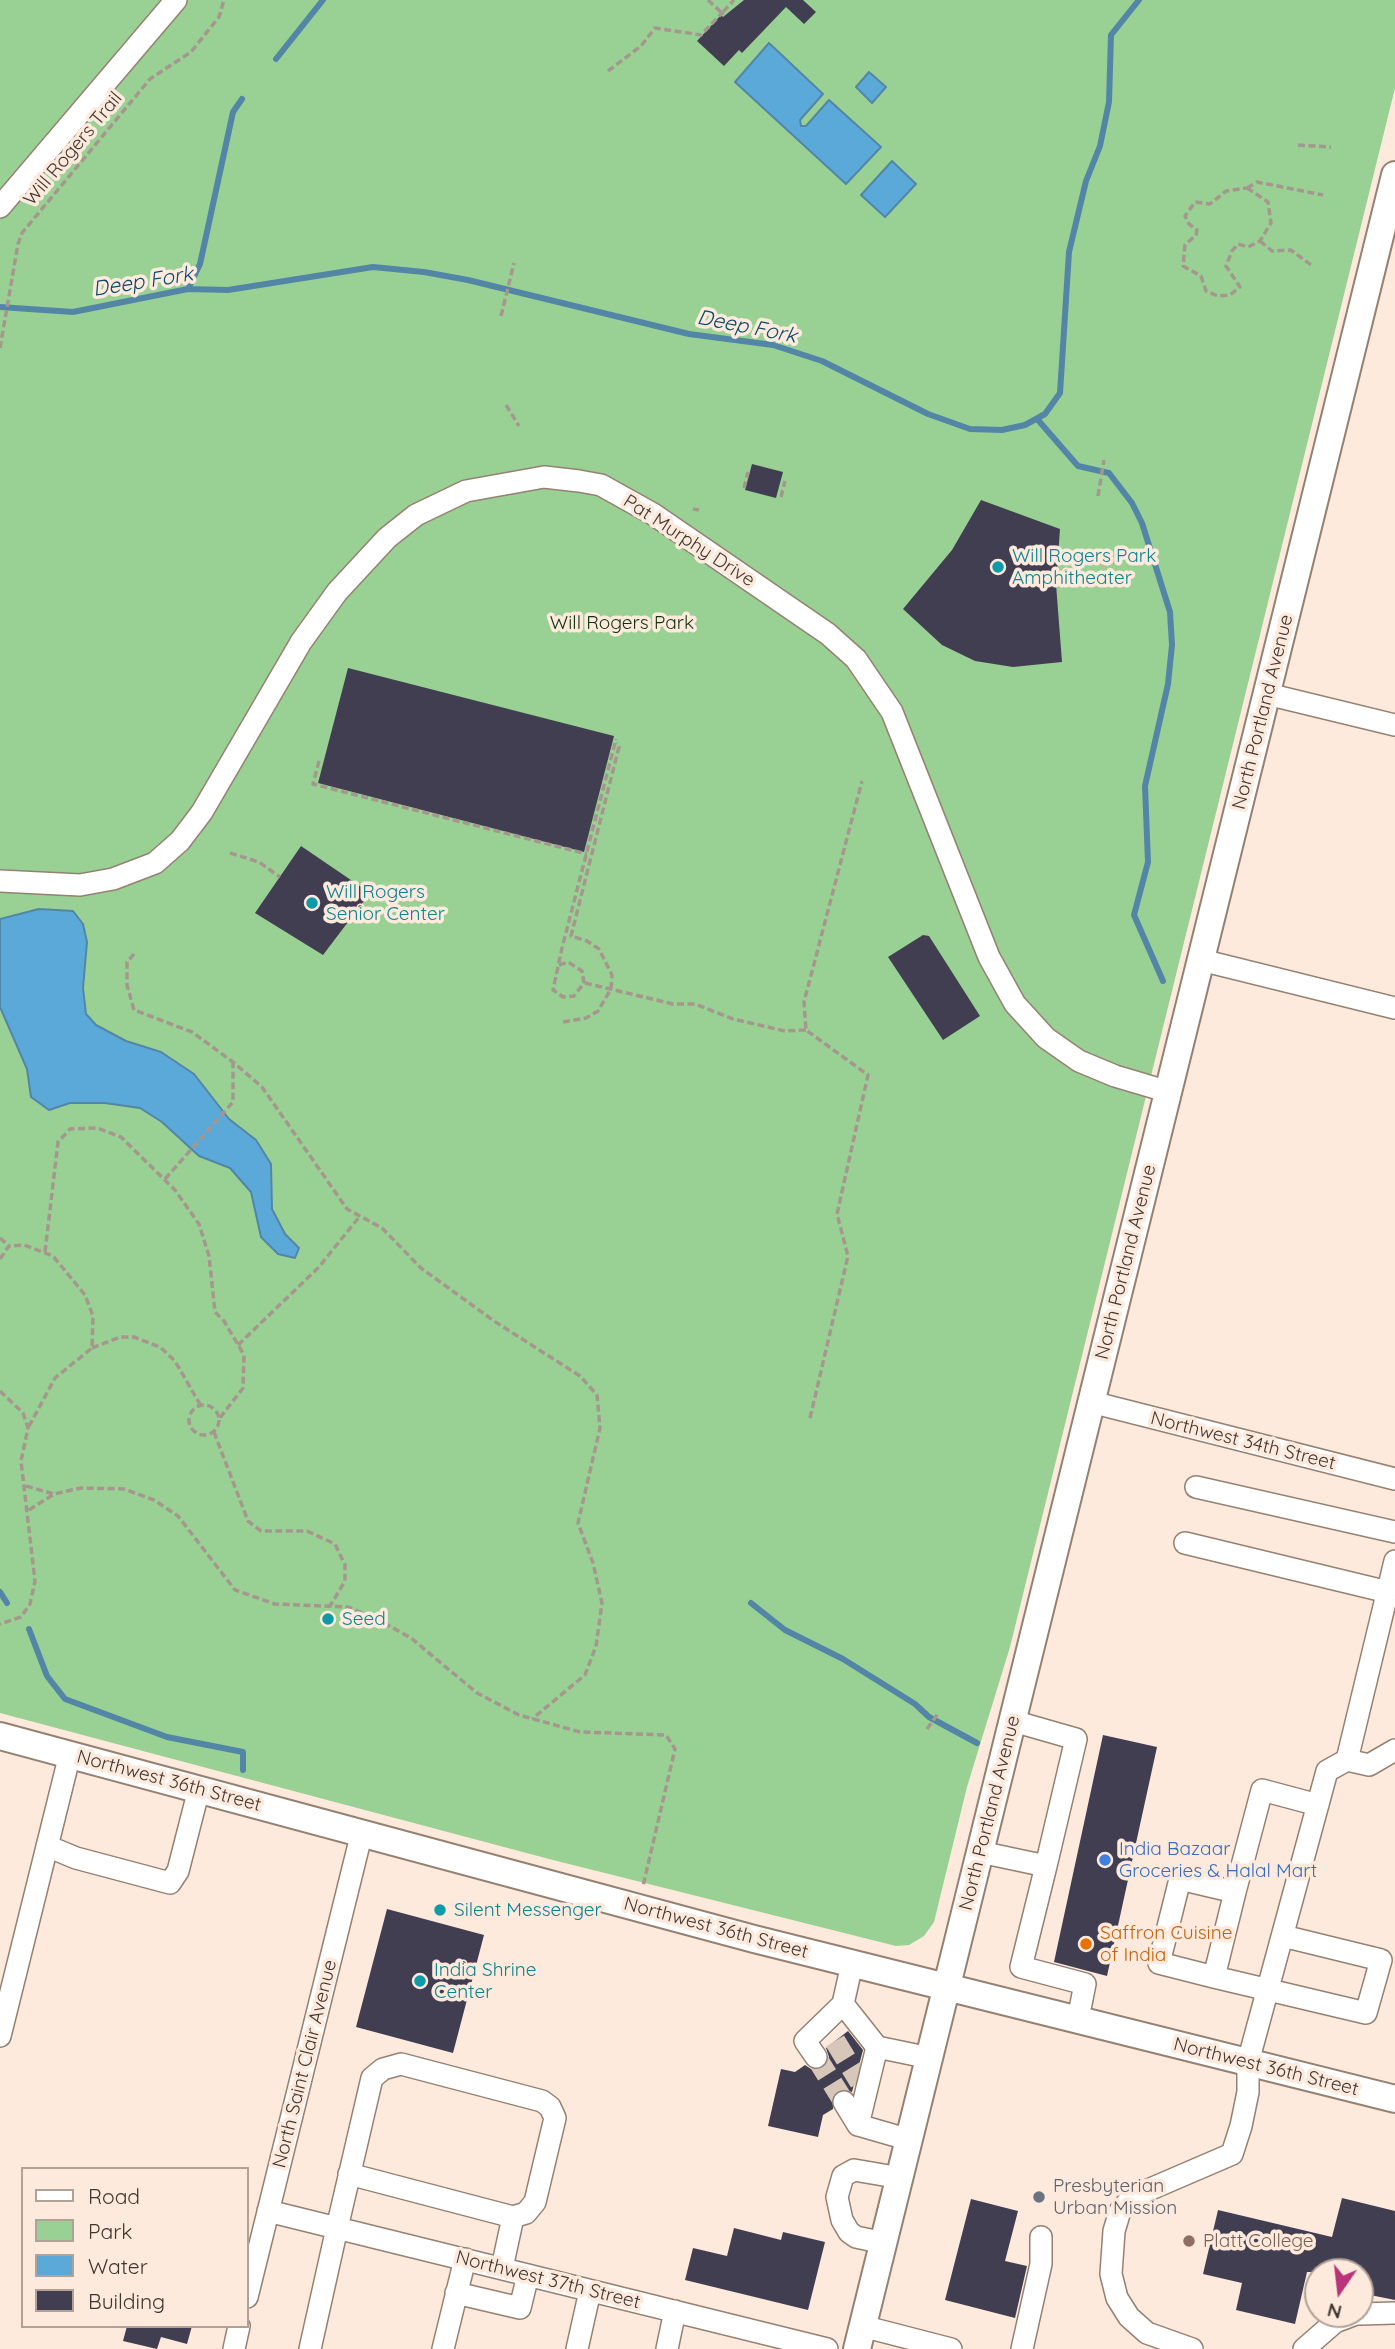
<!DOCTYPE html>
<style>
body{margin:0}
#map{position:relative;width:1395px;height:2349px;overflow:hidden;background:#fdeadd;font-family:Quicksand,sans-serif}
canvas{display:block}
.legend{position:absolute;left:21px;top:2167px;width:228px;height:161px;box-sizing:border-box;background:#fdeadd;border:2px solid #b1a298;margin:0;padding:9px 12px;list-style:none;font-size:21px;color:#3f3630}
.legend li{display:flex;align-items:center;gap:14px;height:35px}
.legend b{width:35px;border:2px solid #b1a298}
.north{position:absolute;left:1304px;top:2258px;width:70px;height:70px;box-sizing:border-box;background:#fdeadd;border:2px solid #b1a298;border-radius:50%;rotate:194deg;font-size:19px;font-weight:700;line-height:28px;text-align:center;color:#3f3630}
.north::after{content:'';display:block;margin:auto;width:24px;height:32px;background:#b93478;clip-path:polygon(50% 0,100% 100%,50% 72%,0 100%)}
</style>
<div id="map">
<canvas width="1395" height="2349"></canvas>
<ul class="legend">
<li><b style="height:9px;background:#fff"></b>Road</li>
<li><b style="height:19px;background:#99d195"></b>Park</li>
<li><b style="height:19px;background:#5ba9d9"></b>Water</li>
<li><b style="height:19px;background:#423e51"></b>Building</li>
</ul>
<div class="north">N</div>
</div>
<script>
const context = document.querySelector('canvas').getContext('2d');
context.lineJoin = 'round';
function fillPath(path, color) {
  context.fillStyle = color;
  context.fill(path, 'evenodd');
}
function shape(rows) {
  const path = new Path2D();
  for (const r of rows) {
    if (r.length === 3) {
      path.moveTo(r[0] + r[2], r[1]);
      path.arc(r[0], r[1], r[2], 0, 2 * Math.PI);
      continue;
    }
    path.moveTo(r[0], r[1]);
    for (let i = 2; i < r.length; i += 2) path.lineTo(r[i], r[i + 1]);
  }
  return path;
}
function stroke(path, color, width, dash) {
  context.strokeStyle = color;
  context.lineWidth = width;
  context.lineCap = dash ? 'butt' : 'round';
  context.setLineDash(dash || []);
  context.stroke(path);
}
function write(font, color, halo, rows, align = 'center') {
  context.font = font + ' Quicksand,sans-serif';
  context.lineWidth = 7;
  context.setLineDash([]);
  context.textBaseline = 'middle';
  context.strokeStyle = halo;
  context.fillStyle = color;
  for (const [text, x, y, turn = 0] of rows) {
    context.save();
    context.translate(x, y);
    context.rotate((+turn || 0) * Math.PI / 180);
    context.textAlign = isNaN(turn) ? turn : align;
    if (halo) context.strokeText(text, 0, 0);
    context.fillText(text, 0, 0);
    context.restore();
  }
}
fillPath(shape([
 [0,0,1395,0,1395,88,1010,1647,967,1787,934,1922,924,1936,909,1945,896,1946,549,1859,0,1713]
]), '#99d195');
const water = shape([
 [769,43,823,94,800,120,801,126,806,126,829,100,881,147,846,184,735,82,769,43],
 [869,72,886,87,872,103,856,87,869,72],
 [892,161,916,184,885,217,861,195,892,161],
 [39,909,73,911,83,924,87,942,83,988,86,1014,96,1025,126,1041,161,1052,194,1074,229,1119,256,1140,271,1164,272,1209,285,1234,299,1248,295,1258,278,1254,261,1237,251,1192,230,1168,199,1156,162,1122,140,1108,105,1103,70,1103,49,1110,31,1097,27,1069,0,1007,0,919,39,909]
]);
fillPath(water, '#5ba9d9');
stroke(water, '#5386a6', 2);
stroke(shape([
 [276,59,323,0],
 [188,289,200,264,233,112,242,99],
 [0,307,73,312,188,289,228,290,373,267,424,272,468,280,689,334,773,345,822,361,928,414,970,429,1002,430,1025,425,1045,414,1060,393,1069,252,1086,181,1100,146,1109,102,1111,35,1139,0],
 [1038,420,1078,466,1109,473,1132,503,1142,523,1170,612,1172,645,1168,684,1145,786,1148,862,1134,915,1163,981],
 [0,1592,7,1603],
 [751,1603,785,1630,843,1659,915,1704,929,1717,977,1743],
 [29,1629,47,1676,65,1699,167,1737,243,1752,243,1770]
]), '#5386a6', 6);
fillPath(shape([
 [744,0,803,0,816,12,804,24,786,7,742,53,739,50,724,66,697,41,721,15,723,17],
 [752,464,783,472,776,498,745,490],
 [981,500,1060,529,1056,584,1062,662,1013,667,975,661,942,645,903,609,952,550],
 [348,668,614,736,584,852,318,783],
 [301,846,370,893,323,955,255,913],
 [923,935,929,936,980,1016,943,1040,888,957],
 [1103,1735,1157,1747,1107,1976,1054,1962],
 [387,1909,484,1935,453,2053,356,2027],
 [848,2031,863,2050,852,2092,843,2089,833,2095,833,2109,823,2115,818,2137,768,2126,781,2069,795,2072,805,2065,811,2069,823,2068,829,2057,826,2048],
 [1342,2198,1395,2211,1395,2300,1360,2293,1360,2272,1307,2272,1295,2324,1236,2310,1242,2283,1203,2274,1218,2210,1332,2237],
 [971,2199,1018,2211,1005,2261,1027,2266,1015,2318,945,2300],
 [734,2228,781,2240,783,2232,825,2242,808,2310,685,2280,693,2248,727,2256],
 [127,2326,192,2326,187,2344,161,2337,157,2349,123,2341]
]), '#423e51');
stroke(shape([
 [835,2041,860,2082],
 [816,2057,844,2102]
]), '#d7c6ba', 21, [21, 10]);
const minor = shape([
 [0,207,176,0],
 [1267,694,1395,725],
 [0,881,80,885,113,879,155,863,180,841,202,812,301,642,337,592,387,538,416,515,466,491,544,477,579,481,601,485,653,514,828,634,856,659,892,712,989,957,1015,1004,1046,1038,1079,1061,1115,1076,1169,1092],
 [1201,960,1395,1008],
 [1091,1402,1395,1479],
 [1196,1487,1395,1532],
 [1185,1543,1388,1592],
 [1013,1721,1076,1739,1046,1866],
 [1347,1760,1369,1765,1395,1750],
 [47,1846,76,1858,170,1883,178,1871,199,1789],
 [980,1852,1046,1866,1021,1967,1085,1984,1078,2019],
 [1235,1892,1262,1790,1318,1805],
 [1214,1977,1235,1892,1180,1879,1159,1963,1214,1977,1366,2013,1381,1960,1283,1936],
 [843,2004,877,2047],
 [0,2036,70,1754],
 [816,2057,805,2041,843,2004,852,1964],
 [844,2102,858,2125,910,2140],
 [858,2125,877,2047,930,2058],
 [268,2211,827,2349],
 [884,2243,856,2237,849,2232,842,2220,837,2197,843,2176,854,2170,901,2178],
 [502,2268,513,2217],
 [456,2293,520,2308,528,2275],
 [247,2297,362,1832],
 [1360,2314,1395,2313],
 [862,2326,951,2349],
 [234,2349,239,2326],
 [310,2349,337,2228,372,2078,383,2069,401,2064,542,2101,550,2107,555,2118,535,2202,526,2213,513,2217,349,2174],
 [443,2349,465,2259],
 [577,2349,590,2291],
 [667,2349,675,2311],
 [1022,2349,1041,2264,1041,2237],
 [1192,2349,1147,2333,1129,2317,1117,2298,1111,2274,1114,2231,1120,2211,1132,2197,1232,2154,1241,2126,1248,2092,1248,2062,1327,1771,1347,1760,1395,1561],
 [1304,2349,1335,2322,1356,2314]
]);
const major = shape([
 [0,1736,754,1939,1395,2099],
 [857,2349,1395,175]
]);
stroke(minor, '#958172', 24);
stroke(major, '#958172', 30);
stroke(shape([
 [708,0,722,13,734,0],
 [608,71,641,46,655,28,701,35,722,13,726,15],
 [1298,145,1331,147],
 [1247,188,1268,202,1271,223,1260,241,1248,247,1238,244,1232,251,1226,266,1240,287,1230,295,1218,296,1206,291,1201,276,1183,266,1185,245,1196,235,1197,230,1189,224,1185,216,1195,202,1210,204,1226,191,1247,188],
 [1247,188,1257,182,1323,195],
 [1260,241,1272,251,1291,250,1311,265],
 [501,316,514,263],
 [0,348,18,244,22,233,150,79,191,52,219,17,224,0],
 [506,405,519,426],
 [744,488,748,472],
 [1098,496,1104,460],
 [781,497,785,481],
 [693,509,699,510],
 [319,761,313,784,587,854],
 [230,853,259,862,280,877],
 [134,954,127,962,127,985,134,1010,192,1032,233,1062,262,1087,347,1209,382,1228,421,1268,494,1321,580,1376,597,1395,600,1428,578,1523,593,1563,602,1603,596,1646,585,1675,532,1719],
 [559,965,568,962,582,971,584,983,574,996,563,997,553,990,562,948,616,739],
 [585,983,673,1004,695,1004,733,1019,785,1031,806,1030],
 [563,1022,586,1018,598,1011,611,989,612,975,599,949,587,941,571,936,619,747,616,743],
 [165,1179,233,1102,233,1062],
 [0,1238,9,1246],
 [45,1252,58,1142,70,1129,97,1128,121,1137,175,1190,199,1224,209,1256,215,1312,224,1321,244,1355,243,1388,219,1419],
 [0,1259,9,1246,24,1245,53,1256,85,1295,93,1316,92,1348,55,1378,28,1428],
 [238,1345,318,1268,360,1216],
 [92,1348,120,1337,134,1337,160,1347,175,1361,201,1406],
 [0,1391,23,1413,28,1428,21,1461,35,1581,30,1604,21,1617,0,1624],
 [204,1420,15],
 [810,1418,848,1256,837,1214,868,1075,806,1030,804,1002,862,781],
 [214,1432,248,1521,261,1531,307,1531,335,1544,345,1565,345,1581,330,1606],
 [26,1486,54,1494],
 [29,1510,54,1494,81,1488,124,1489,154,1500,178,1516,235,1590,275,1604,348,1607,375,1618,411,1638,477,1693,519,1715,580,1732,666,1735,675,1749,643,1886],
 [927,1729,939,1712]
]), '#a5978d', 3.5, [7, 3.5]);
stroke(minor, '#fff', 21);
stroke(major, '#fff', 26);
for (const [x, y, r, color] of [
 [998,567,7,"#0f9aa8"],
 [312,903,7,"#0f9aa8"],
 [328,1619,7,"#0f9aa8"],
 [1105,1860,7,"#3f7fe0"],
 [440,1910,7,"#0f9aa8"],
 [1086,1944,7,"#e8710a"],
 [420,1981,7,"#0f9aa8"],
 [1039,2197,7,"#6b7280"],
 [1189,2241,7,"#8d6e63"]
]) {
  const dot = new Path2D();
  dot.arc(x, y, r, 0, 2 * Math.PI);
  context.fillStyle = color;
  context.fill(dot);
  stroke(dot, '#fdeadd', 2.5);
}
write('19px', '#3f3630', '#fdeadd', [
 ["Will Rogers Trail",73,149,-50],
 ["Pat Murphy Drive",689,541,33],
 ["North Portland Avenue",1263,712,-76],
 ["North Portland Avenue",1126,1262,-76],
 ["Northwest 34th Street",1243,1441,14],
 ["Northwest 36th Street",169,1781,15],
 ["North Portland Avenue",990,1813,-76],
 ["Northwest 36th Street",716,1928,15],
 ["North Saint Clair Avenue",305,2064,-76],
 ["Northwest 36th Street",1266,2067,14],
 ["Northwest 37th Street",548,2280,14]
]);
write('19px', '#0d838f', '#fdeadd', [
 ["Will Rogers Park",1012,556],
 ["Amphitheater",1012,578],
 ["Will Rogers",326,892],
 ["Senior Center",326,914],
 ["Seed",342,1619],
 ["Silent Messenger",454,1910],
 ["India Shrine",434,1970],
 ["Center",434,1992]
], 'left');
write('19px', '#0e350d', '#fdeadd', [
 ["Will Rogers Park",622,623]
]);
write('19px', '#366cbe', '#fdeadd', [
 ["India Bazaar",1119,1849],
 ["Groceries & Halal Mart",1119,1871]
], 'left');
write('19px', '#c56008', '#fdeadd', [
 ["Saffron Cuisine",1100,1933],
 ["of India",1100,1955]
], 'left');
write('19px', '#5b616d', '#fdeadd', [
 ["Presbyterian",1053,2186],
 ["Urban Mission",1053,2208]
], 'left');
write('19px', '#785e54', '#fdeadd', [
 ["Platt College",1203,2241]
], 'left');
write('italic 21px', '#0a4a6a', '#fdeadd', [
 ["Deep Fork",143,282,-9],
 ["Deep Fork",747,327,11]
]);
</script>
